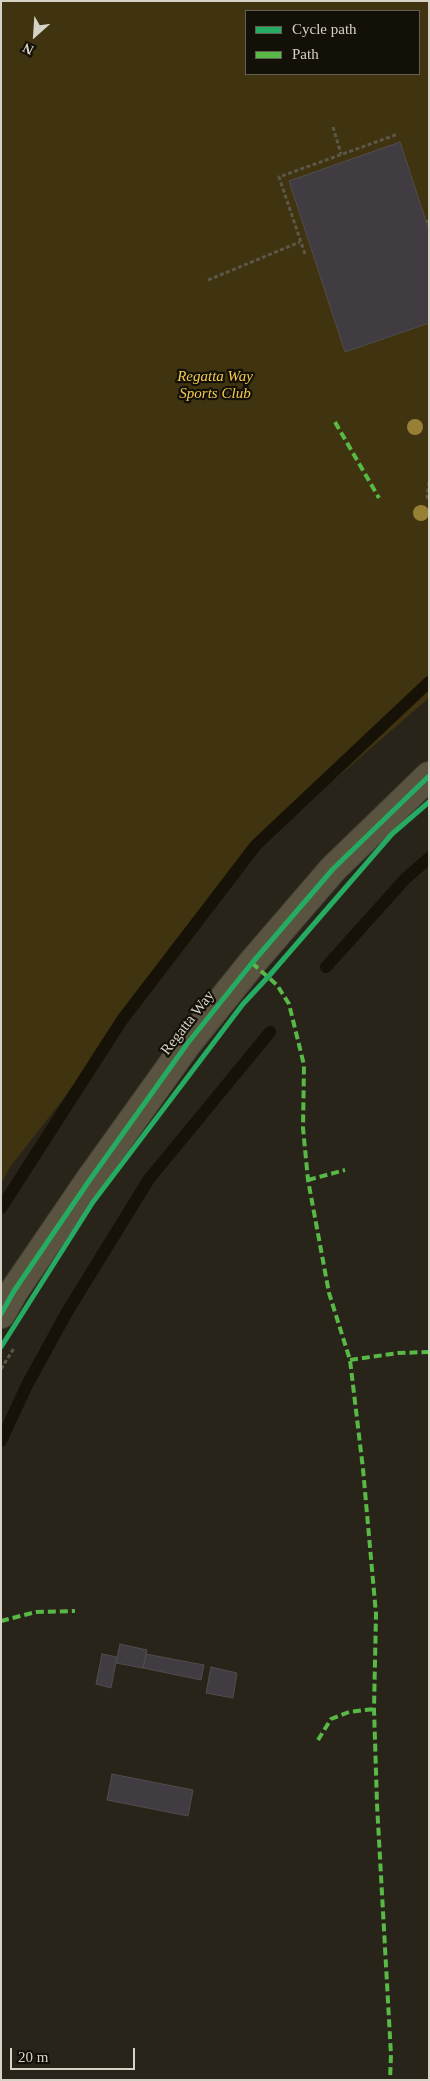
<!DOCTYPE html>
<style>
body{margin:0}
#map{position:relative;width:430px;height:2081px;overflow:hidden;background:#282419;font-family:"Times New Roman",serif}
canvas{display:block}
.frame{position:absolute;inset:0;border:2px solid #d7d2c6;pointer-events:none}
.legend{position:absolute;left:245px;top:10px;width:175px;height:65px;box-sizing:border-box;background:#131008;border:1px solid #615e54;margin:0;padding:6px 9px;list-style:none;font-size:15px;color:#d7d2c6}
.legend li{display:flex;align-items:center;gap:10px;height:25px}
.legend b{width:25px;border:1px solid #615e54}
.north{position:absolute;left:10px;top:10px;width:50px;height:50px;-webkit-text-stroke:4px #131008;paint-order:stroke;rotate:206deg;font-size:14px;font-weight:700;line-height:20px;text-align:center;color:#d7d2c6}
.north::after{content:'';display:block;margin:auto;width:18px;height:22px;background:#d7d2c6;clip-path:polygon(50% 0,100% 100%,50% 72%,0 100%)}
.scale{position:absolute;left:10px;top:2048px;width:125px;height:22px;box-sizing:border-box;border:2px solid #d7d2c6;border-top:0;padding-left:6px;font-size:15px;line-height:18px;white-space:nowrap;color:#d7d2c6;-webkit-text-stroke:4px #131008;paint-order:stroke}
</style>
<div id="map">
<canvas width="430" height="2081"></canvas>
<div class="frame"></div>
<ul class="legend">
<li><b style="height:6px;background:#26ab63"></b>Cycle path</li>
<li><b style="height:6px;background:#58b947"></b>Path</li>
</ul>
<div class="north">N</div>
<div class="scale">20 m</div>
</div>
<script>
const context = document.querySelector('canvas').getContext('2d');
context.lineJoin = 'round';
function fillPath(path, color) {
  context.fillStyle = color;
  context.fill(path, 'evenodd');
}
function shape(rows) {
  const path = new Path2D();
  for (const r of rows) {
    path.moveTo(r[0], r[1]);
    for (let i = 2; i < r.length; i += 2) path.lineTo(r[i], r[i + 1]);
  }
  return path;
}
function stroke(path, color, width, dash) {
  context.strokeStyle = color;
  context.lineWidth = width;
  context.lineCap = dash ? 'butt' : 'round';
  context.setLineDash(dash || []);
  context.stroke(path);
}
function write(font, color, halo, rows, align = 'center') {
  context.font = font + ' "Times New Roman",serif';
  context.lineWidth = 4.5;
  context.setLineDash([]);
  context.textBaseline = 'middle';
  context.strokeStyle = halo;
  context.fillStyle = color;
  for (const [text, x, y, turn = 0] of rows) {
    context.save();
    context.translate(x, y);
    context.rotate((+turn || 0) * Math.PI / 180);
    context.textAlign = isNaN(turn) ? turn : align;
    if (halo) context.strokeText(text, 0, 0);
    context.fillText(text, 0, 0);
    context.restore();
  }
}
fillPath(shape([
 [1,1,429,1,429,698,269,836,10,1167,1,1184],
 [246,11,419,11,419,74,246,74]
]), '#3f340f');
stroke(shape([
 [326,967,405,879,429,858],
 [1,1208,122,1020,256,845,429,682],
 [1,1441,27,1385,67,1312,149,1179,270,1032]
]), '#161207', 12);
const building = shape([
 [400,142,429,230,429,323,345,352,289,181,400,142],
 [120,1644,147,1650,143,1668,116,1663,120,1644],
 [102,1654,117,1657,111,1688,96,1684,102,1654],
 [146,1654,204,1665,201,1680,143,1668,146,1654],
 [211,1667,237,1673,233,1698,206,1693,211,1667],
 [112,1774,193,1790,188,1816,107,1800,112,1774]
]);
fillPath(building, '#413b42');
stroke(building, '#504d4c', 1);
const street = shape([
 [1,1314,14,1291,89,1181,187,1044,252,963,333,869,429,776]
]);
stroke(street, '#423f36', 30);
stroke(shape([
 [333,127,341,154],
 [426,222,429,221],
 [305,254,279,177,398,134],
 [208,280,300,242],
 [429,482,427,497,429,499],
 [1,1369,14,1348]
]), '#5b5749', 3, [4, 2.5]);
stroke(street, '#595340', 28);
stroke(shape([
 [335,422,379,498],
 [252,963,277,985,289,1004,304,1065,303,1128,308,1180,329,1293,350,1360,363,1469,376,1614,374,1709,377,1804,391,2055,390,2080],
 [308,1180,345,1170],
 [350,1360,398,1353,429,1352],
 [1,1621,36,1612,75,1611],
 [318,1740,331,1719,349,1712,374,1709]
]), '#58b947', 4, [8, 4]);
stroke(shape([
 [1,1314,14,1291,89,1181,187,1044,252,963,333,869,429,776],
 [1,1347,93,1202,243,1004,268,977,392,834,429,802]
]), '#26ab63', 5);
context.fillStyle = '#987f36';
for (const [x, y] of [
 [415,427],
 [421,513]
]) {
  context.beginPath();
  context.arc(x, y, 8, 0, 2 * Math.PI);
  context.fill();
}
write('italic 15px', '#f4ca4e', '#131008', [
 ["Regatta Way",215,377],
 ["Sports Club",215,394]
]);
write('15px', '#d7d2c6', '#131008', [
 ["Regatta Way",188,1023,-52]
]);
</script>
